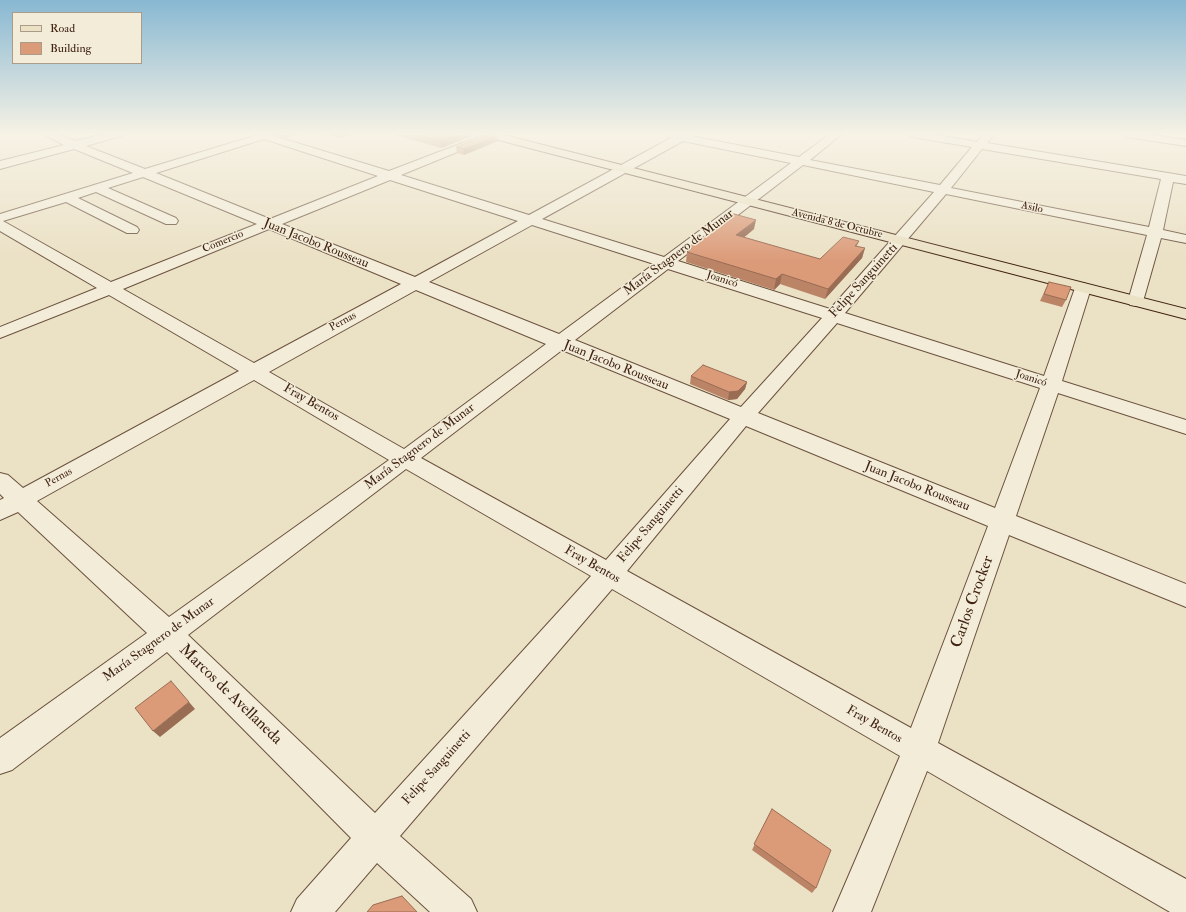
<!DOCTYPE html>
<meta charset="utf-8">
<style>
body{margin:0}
#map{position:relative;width:1186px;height:912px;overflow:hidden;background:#ebe1c5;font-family:"IM FELL Double Pica",serif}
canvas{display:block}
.legend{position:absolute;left:12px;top:12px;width:130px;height:52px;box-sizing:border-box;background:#f2ecd9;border:1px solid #ab9c89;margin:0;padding:5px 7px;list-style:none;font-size:12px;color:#402311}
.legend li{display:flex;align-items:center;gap:8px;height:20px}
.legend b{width:20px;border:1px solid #ab9c89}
</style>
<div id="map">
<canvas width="1186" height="912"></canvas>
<ul class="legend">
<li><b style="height:5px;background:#ebe1c5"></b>Road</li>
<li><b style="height:11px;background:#db9a78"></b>Building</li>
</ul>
</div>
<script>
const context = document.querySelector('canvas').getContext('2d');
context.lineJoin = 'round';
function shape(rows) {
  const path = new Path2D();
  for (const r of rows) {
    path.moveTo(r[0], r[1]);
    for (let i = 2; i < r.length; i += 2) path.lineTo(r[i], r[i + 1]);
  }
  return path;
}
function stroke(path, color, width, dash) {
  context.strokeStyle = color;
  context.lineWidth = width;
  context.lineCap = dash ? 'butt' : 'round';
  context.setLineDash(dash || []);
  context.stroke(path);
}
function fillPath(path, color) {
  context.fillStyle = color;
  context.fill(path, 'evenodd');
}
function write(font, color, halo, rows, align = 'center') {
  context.font = font + ' "IM FELL Double Pica",serif';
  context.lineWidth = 3;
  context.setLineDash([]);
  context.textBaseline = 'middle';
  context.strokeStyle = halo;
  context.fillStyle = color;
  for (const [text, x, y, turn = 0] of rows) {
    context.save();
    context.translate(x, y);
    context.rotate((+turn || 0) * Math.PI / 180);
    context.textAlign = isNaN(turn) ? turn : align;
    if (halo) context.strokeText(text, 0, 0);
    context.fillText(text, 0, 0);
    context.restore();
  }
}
const minor = shape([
 [43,134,58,134,76,141,104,134,122,134,121,136,86,146,145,169,254,136,253,134,275,134,274,136,389,171,486,134,490,137,489,139,401,175,529,215,671,138,668,137,667,134,692,134,691,136,799,157,830,134,842,134,810,160,940,185,972,147,912,137,907,134,932,134,977,142,983,134,994,134,987,143,1186,176,1186,184,1173,182,1163,230,1186,235,1186,243,1161,238,1142,305,1136,306,1130,305,1128,301,1147,235,946,194,845,313,1044,376,1075,288,1077,285,1083,283,1089,285,1091,288,1062,381,1186,420,1186,434,1058,393,1016,516,1186,584,1186,607,1009,535,938,743,1186,879,1186,912,1170,912,927,771,871,912,833,912,900,756,612,589,400,836,471,899,477,912,430,912,377,863,335,912,291,912,297,899,351,838,167,652,12,770,0,774,0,738,147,633,18,512,0,520,0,500,4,498,0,494,0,473,8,475,23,488,239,371,109,295,0,338,0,327,97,288,0,231,0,214,133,173,74,149,0,169,0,161,64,145,43,134],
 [264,139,378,176,270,219,156,173,264,139],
 [683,141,791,163,664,257,542,219,683,141],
 [982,149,1161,179,1149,227,951,188,982,149],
 [803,165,934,192,830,309,678,261,803,165],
 [143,177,257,224,111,282,3,221,66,202,127,233,137,233,139,230,137,227,78,198,96,192,166,224,176,224,178,221,176,218,108,188,143,177],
 [390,180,518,221,415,277,282,224,390,180],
 [532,225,654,264,559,334,429,282,532,225],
 [269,229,401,284,254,363,123,289,269,229],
 [668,269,822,318,741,407,575,340,668,269],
 [416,290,546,344,404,449,269,372,416,290],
 [837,323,1040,388,995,508,758,413,837,323],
 [562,350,730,419,606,560,421,458,562,350],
 [254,380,389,460,169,617,37,501,254,380],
 [746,426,988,526,911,728,627,571,746,426],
 [406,469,591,576,375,813,188,635,406,469],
 [1121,134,1148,134,1186,140,1186,146,1126,137,1121,134]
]);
const major = shape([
 [482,134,500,134,1186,309,1186,319,483,136,482,134]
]);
stroke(minor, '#6b523e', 2);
stroke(major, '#402311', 2);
fillPath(minor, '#f2ecd9');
fillPath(major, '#ebe1c5');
fillPath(shape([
 [276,134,300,134,286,138,276,135],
 [326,134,351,134,339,138],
 [392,134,477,134,441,148],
 [498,141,464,155,457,153,456,147],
 [754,229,744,237,820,259,859,241,857,246,865,248,862,258,825,299,780,284,774,290,686,262,687,252,688,251,689,247],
 [1049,282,1066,300,1062,307,1040,301],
 [691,376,747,382,745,389,737,399,728,400,690,384],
 [772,809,816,888,812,893,752,850]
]), '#bc8467');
fillPath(shape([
 [284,134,300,134,286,138],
 [338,134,351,134,339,138],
 [458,134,477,134,441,148,440,141],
 [497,136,498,141,464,155,464,149],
 [756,220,754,229,735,245,736,235],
 [865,248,862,258,825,299,828,289],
 [782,274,780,284,774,290,776,279],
 [747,382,745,389,737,399,728,400,729,392],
 [189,702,195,709,160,737,153,731]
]), '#996c54');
const building = shape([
 [416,134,458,134,440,141,416,134],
 [490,134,497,136,464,149,456,147,490,134],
 [734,214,756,220,736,235,820,259,843,237,859,241,855,246,865,248,828,289,782,274,776,279,687,252,692,248,689,247,734,214],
 [1049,282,1071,287,1066,300,1044,294,1049,282],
 [703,365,747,382,738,391,729,392,691,376,703,365],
 [171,681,189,702,153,731,135,708,171,681],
 [772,809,831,850,816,888,754,844,772,809],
 [402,896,417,912,367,912,373,905,402,896]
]);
fillPath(building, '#db9a78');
stroke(building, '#996c54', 1);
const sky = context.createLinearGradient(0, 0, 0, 262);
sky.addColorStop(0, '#88b8d2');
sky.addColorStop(0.51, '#f6f2e5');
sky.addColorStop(1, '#f6f2e500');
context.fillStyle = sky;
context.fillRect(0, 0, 1186, 262);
write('11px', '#402311', '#f2ecd9', [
 ["Asilo",1032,208,12],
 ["Avenida 8 de Octubre",837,224,14],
 ["Comercio",223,242,-22],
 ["Joanicó",722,280,18],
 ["Pernas",343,322,-29],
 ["Joanicó",1031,379,18],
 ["Pernas",59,478,-29]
]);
write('13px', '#402311', '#f2ecd9', [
 ["Juan Jacobo Rousseau",316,244,22],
 ["María Stagnero de Munar",679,253,-37],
 ["Felipe Sanguinetti",864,281,-48],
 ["Juan Jacobo Rousseau",616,366,22],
 ["Fray Bentos",311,403,30],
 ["María Stagnero de Munar",420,447,-37],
 ["Juan Jacobo Rousseau",917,487,22],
 ["Felipe Sanguinetti",651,525,-50],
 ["Fray Bentos",592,565,30],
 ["María Stagnero de Munar",159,640,-36],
 ["Fray Bentos",874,725,30],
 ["Felipe Sanguinetti",437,768,-48]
]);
write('16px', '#402311', '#f2ecd9', [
 ["Carlos Crocker",973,602,-70],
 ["Marcos de Avellaneda",230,695,44]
]);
</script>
